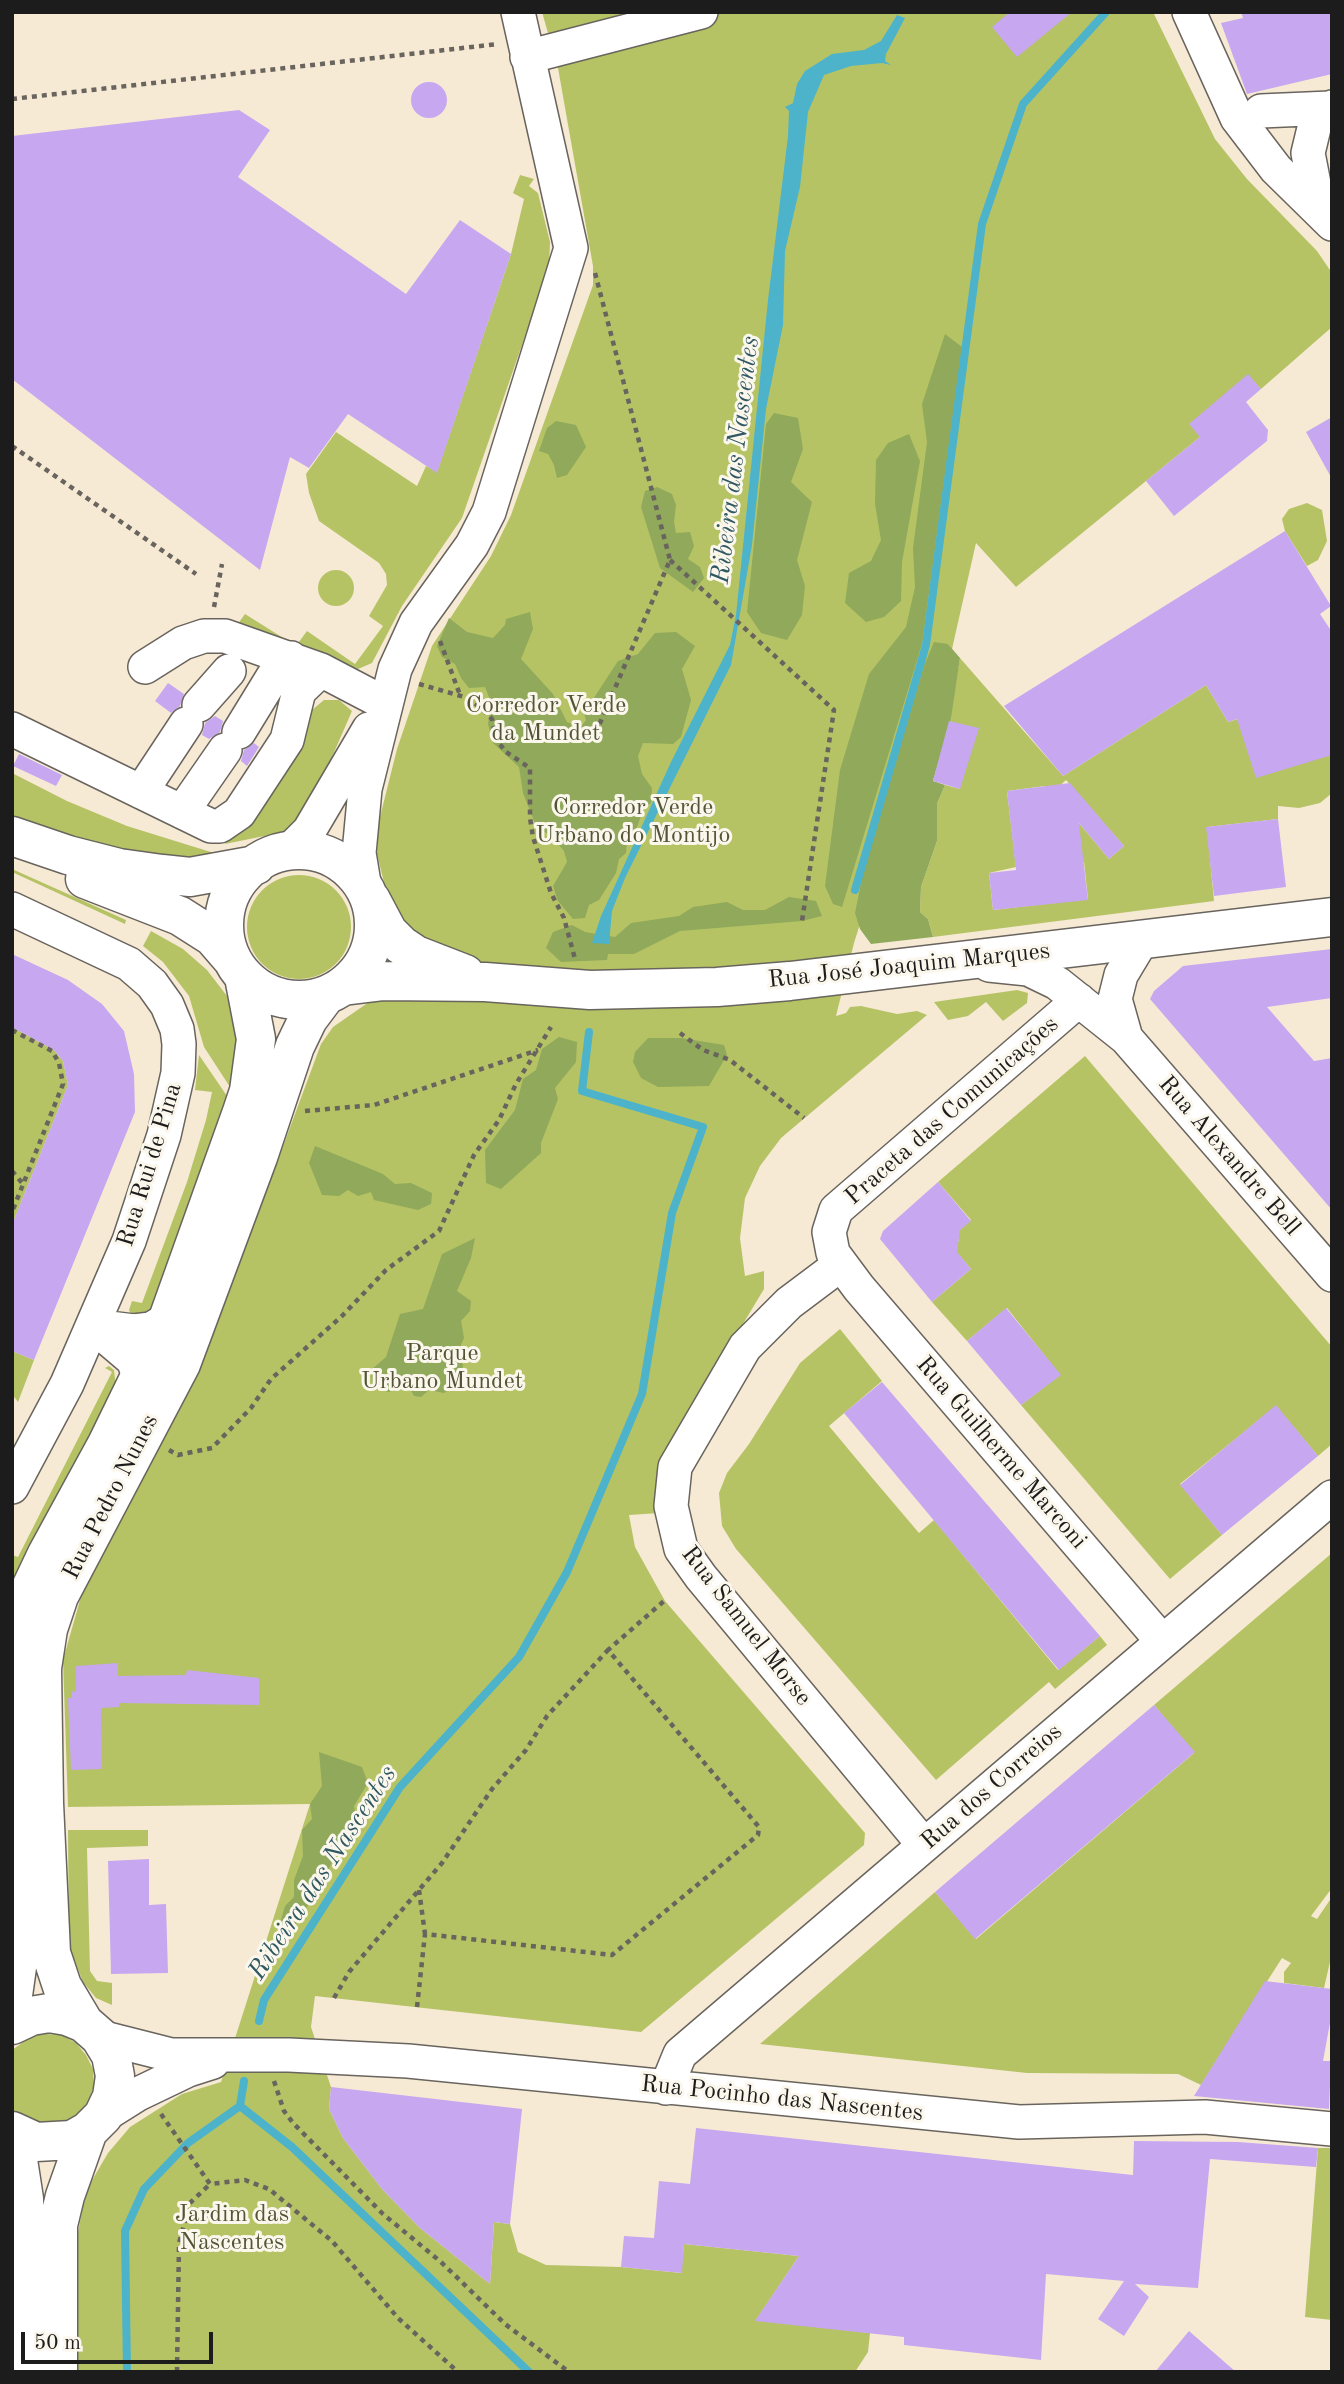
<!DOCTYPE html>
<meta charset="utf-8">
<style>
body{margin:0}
#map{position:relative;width:1344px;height:2384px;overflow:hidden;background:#f7ead5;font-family:"Old Standard TT",serif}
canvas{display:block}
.frame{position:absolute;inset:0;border:14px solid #1c1c1c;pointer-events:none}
.scale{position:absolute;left:21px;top:2332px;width:192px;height:32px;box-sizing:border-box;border:4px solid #1c1c1c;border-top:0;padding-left:9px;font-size:21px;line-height:24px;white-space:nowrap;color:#1c1c1c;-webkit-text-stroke:5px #fbf7ec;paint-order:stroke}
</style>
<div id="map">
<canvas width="1344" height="2384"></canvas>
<div class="frame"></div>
<div class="scale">50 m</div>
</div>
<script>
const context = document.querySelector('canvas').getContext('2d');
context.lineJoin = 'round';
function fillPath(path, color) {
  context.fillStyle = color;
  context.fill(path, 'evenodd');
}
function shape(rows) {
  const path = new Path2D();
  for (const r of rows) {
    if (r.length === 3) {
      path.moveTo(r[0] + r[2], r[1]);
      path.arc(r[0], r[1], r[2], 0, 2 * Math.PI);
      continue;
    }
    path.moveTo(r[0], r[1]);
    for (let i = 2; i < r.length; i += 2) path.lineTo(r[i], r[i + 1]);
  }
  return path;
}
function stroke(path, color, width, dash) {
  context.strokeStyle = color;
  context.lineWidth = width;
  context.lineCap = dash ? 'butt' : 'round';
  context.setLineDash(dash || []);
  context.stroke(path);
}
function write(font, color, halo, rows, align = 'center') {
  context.font = font + ' "Old Standard TT",serif';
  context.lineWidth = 6;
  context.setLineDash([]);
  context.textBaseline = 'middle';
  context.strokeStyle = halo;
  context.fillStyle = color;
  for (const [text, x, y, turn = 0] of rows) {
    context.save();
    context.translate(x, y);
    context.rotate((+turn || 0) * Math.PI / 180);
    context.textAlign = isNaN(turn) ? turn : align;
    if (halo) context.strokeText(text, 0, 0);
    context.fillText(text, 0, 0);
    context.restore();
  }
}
fillPath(shape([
 [542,12,1153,12,1215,139,1247,179,1317,251,1332,273,1332,327,1261,389,1248,375,1200,437,1016,587,976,543,952,649,948,644,854,943,836,1016,846,1013,850,1007,861,1006,897,1014,917,1011,927,1015,781,1138,760,1166,745,1198,740,1238,745,1276,764,1271,764,1289,666,1452,659,1513,629,1515,635,1547,665,1601,865,1833,864,1845,641,2032,315,1996,311,2027,331,2087,329,2109,343,2138,382,2189,420,2228,490,2284,494,2222,510,2224,518,2252,546,2265,621,2267,681,2273,684,2244,799,2256,756,2320,870,2333,868,2352,855,2372,77,2372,75,2248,83,2206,91,2182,108,2153,130,2127,182,2094,221,2082,310,1804,68,1807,63,1660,82,1593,201,1367,321,1044,333,1027,379,995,392,967,392,915,377,854,379,821,397,749,432,646,491,556,511,515,593,285,593,266,558,68],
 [520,175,534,179,529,186,538,193,550,242,549,267,462,518,402,606,372,663,358,669,237,625,245,614,296,646,307,631,355,664,383,626,369,616,387,585,386,574,379,563,319,521,309,493,306,474,336,432,417,486,426,466,437,472,511,254,524,199,513,193],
 [1307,503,1322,510,1327,541,1318,560,1307,566,1285,531,1282,519,1289,509],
 [336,588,18],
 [960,658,1063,776,1206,685,1228,722,1332,690,1332,793,1320,803,1299,808,1278,806,1278,819,1207,827,1214,901,933,937,928,919,920,912,921,887,937,841,937,804,945,785,960,789,949,721],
 [1066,780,1124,846,1109,859,1053,792],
 [1045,786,1058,864,1084,862,1088,899,993,910,989,873,1016,867,1007,791],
 [324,700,339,700,352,711,312,803,298,822,284,832,225,844,256,806,312,710],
 [12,773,67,801,127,826,214,853,275,844,252,855,194,868,12,825],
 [12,869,126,920,125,924,12,872],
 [299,927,52],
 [151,931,183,949,207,970,227,996,236,1039,236,1067,230,1087,204,1047,189,996,163,962,143,946],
 [1017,990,1028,993,1027,1003,1003,1021,986,1002,968,1016,948,1020,934,1002],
 [12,1027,54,1050,63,1061,68,1085,12,1225],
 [199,1055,227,1096,150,1311,142,1317,132,1316,129,1310,132,1301,142,1303,187,1182,206,1120,212,1092,195,1090],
 [1085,1056,1332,1347,1332,1444,1318,1456,1276,1406,1180,1484,1222,1535,1170,1579,1021,1405,1060,1375,1007,1308,967,1341,932,1302,971,1269,954,1249,959,1240,955,1234,971,1220,938,1182],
 [840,1329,882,1381,829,1426,874,1480,919,1533,934,1520,1058,1670,1100,1636,1107,1645,1055,1689,1049,1682,936,1780,736,1549,722,1526,719,1493,727,1473,749,1444,800,1363],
 [12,1351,34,1360,18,1402,12,1394],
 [109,1366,114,1370,116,1387,12,1589,12,1555,18,1557,112,1372,105,1368],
 [1332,1553,1332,1888,1311,1916,1317,1919,1332,1897,1332,1953,1324,1988,1284,1983,1284,1972,1291,1963,1282,1958,1201,2085,1178,2074,1027,2073,760,2044,935,1892,976,1939,1194,1753,1154,1705],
 [68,1830,148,1830,148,1846,87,1848,90,1971,97,1981,112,1983,112,2005,96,1998,83,1982,69,1946],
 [46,2034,62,2035,76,2043,86,2055,93,2069,94,2085,89,2100,80,2113,67,2122,51,2126,23,2119,12,2110,12,2050,32,2036],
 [1318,2148,1332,2148,1332,2320,1305,2317]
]), '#b5c365');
fillPath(shape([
 [945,334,962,347,922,644,842,907,833,904,825,886,840,770,869,674,906,627,915,587,913,548,927,442,922,404],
 [774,413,798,418,803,449,791,482,812,502,797,560,805,586,802,615,787,640,761,633,747,612,766,424],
 [556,421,576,425,586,447,567,475,557,478,554,465,548,454,539,451,547,428],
 [909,434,920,461,902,562,901,601,884,617,866,622,845,603,849,573,871,561,881,540,875,504,876,460,888,443],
 [657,487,672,494,676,505,674,522,676,533,690,532,694,546,688,559,700,567,704,578,693,592,660,568,641,507,645,491],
 [530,612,533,629,521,659,553,694,567,722,581,727,586,720,584,713,618,661,638,654,655,633,676,632,695,646,682,669,691,700,681,737,673,744,643,743,638,756,642,774,652,788,651,803,643,810,636,830,627,841,626,853,619,859,616,873,599,900,589,905,585,918,573,919,558,901,553,886,567,862,564,851,552,837,536,826,523,793,519,767,493,743,488,724,491,702,485,687,469,688,461,678,455,664,442,657,437,646,449,618,467,632,493,638,505,625,506,619],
 [934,642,948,644,960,658,951,718,933,781,945,785,937,804,937,841,921,887,920,912,928,919,933,937,871,944,860,929,855,913,863,873,924,666],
 [789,897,816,901,822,916,802,921,680,931,634,954,608,954,607,960,561,962,546,948,553,932,572,925,585,932,615,937,631,923,679,916,693,907,727,902,743,910,765,910],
 [559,1037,577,1042,576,1062,555,1088,558,1099,541,1143,541,1153,501,1189,486,1183,485,1150,515,1110,523,1079,536,1070,542,1049],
 [648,1038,681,1038,724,1045,727,1055,709,1086,658,1087,641,1078,633,1062,635,1052],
 [315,1146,383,1174,395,1184,411,1183,432,1193,431,1204,418,1210,374,1200,371,1192,358,1196,348,1190,339,1196,322,1195,309,1163],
 [475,1238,471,1258,457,1291,471,1301,470,1311,461,1321,464,1338,457,1354,463,1365,459,1384,444,1393,429,1390,421,1397,414,1396,409,1387,388,1392,372,1384,371,1370,386,1357,400,1314,423,1309,442,1254],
 [319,1752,362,1767,368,1783,354,1806,357,1826,341,1838,329,1869,318,1883,311,1902,299,1916,293,1933,284,1931,281,1920,285,1906,294,1897,294,1880,303,1856,302,1830,312,1819,310,1804,322,1786]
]), '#90a95a');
fillPath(shape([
 [897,15,905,18,886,54,885,61,891,65,882,63,851,66,824,75,808,112,800,187,785,251,783,325,766,409,752,545,731,665,625,878,612,911,609,944,592,943,601,916,671,762,730,645,736,615,768,300,788,136,789,111,785,107,793,103,797,84,805,71,832,54,864,50,881,41]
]), '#4cb3cb');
stroke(shape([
 [855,890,926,645,982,224,1023,104,1106,12],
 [259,2021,264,2000,400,1787,519,1657,567,1572,642,1394,672,1213,703,1127,582,1091,589,1032],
 [240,2106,292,2147,529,2372],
 [127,2372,125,2231,144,2189,188,2143,240,2106,244,2081]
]), '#4cb3cb', 8);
fillPath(shape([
 [1010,12,1072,12,1017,57,992,27],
 [1241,12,1332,12,1332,74,1247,94,1221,23,1243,18],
 [429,100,18],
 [239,110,270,130,238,177,406,294,460,220,511,254,437,473,348,414,309,468,290,457,260,570,12,379,12,136],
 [1248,374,1261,389,1246,402,1268,430,1267,441,1174,516,1146,481,1200,437,1189,424],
 [1332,417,1332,479,1306,432],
 [1285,531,1331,606,1320,614,1332,632,1332,755,1256,778,1237,719,1228,722,1206,685,1063,776,1004,706],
 [168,683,184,694,180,706,171,713,155,701],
 [215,716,223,721,220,732,209,739,202,735,205,723],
 [949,721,979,728,960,789,933,781],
 [254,743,259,747,247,766,241,761,244,750],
 [19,754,62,775,56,786,13,766],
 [1070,783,1124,846,1109,859,1079,823,1088,900,993,910,989,873,1016,870,1007,791],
 [1278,819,1286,887,1214,896,1206,827],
 [1332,949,1332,998,1267,1007,1314,1061,1332,1058,1332,1210,1150,999,1154,991,1183,966],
 [12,954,68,980,102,1004,124,1031,134,1074,135,1112,34,1360,12,1351,12,1225,68,1085,63,1061,54,1050,12,1027],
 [938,1182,971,1221,960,1230,957,1252,971,1269,932,1302,880,1239,883,1231],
 [1006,1308,1061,1375,1021,1405,967,1341],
 [882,1382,1100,1636,1059,1670,844,1413],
 [1276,1405,1318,1456,1222,1535,1180,1485],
 [118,1663,118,1676,186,1675,187,1670,259,1678,259,1705,119,1703,119,1707,101,1708,102,1769,71,1770,68,1698,72,1698,72,1691,76,1692,76,1666],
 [1154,1705,1195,1752,975,1939,935,1892],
 [149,1859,149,1905,166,1904,168,1973,111,1974,108,1861],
 [1265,1981,1332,1989,1332,2012,1323,2061,1331,2061,1329,2109,1194,2096],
 [331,2087,522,2109,510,2224,494,2222,490,2284,420,2228,382,2189,343,2138,329,2109],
 [696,2128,1133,2175,1134,2141,1238,2142,1318,2148,1316,2167,1210,2159,1198,2288,1135,2284,1149,2297,1124,2336,1098,2319,1124,2281,1046,2274,1041,2360,904,2345,904,2337,755,2321,799,2256,684,2244,682,2273,621,2267,624,2236,654,2238,659,2181,690,2184],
 [1189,2331,1236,2372,1155,2372]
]), '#c6a7f0');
const minor = shape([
 [1189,12,1237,118,1276,169,1332,224],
 [527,57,701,12],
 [1261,111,1330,108],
 [1319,210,1308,153,1315,124,1332,107],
 [145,667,183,643,204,636,225,636,321,670,384,703],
 [199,705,229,671],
 [12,729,211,826,220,826,239,813,287,740,299,691,321,670],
 [239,732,277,670,291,658],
 [141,792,186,724],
 [182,812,225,750],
 [288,852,309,831,369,729],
 [365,889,359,853,365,789,395,669,416,623,472,545,489,512,571,248,518,12],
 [12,909,129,964,152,984,167,1005,177,1029,179,1044,178,1073,164,1135,129,1241,67,1384,12,1487],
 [989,965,1028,969,1057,983,1126,1038,1332,1275],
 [1079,1000,836,1210,829,1232,833,1253,859,1288,1162,1641],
 [1126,1038,1115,999,1121,975,1142,940],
 [841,1264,789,1303,745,1347,675,1467,671,1506,681,1549,701,1577,924,1845],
 [140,1378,133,1360,93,1326,134,1331,151,1329,168,1319],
 [100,2037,171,2055,289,2055,408,2061,1019,2122,1205,2117,1332,2129],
 [666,2088,680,2054,1332,1497],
 [103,2116,138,2094,188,2070,213,2062]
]);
const major = shape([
 [12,836,68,855,119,868,162,874,190,877,256,865],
 [299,925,75],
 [85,879,180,916,213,937,232,959],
 [371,900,388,932,401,945,416,955,465,974],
 [343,986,384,981,485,982,590,990,717,987,790,981,1332,917],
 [12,2002,20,1946,14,1695,17,1639,28,1594,47,1554,107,1444,168,1319,242,1112,249,1091,256,1039,244,977],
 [84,2023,62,1986,51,1953,44,1803,42,1668,48,1629,59,1596,181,1364,258,1157,295,1046,308,1019,326,995],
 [12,2025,31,2016,49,2013,67,2016,84,2023,100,2037,111,2055,115,2076,112,2097,103,2116,88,2131,72,2140,36,2142,12,2131],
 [12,2146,18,2160,24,2199,31,2372],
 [58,2372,58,2225,65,2196,88,2131]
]);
stroke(minor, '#69645d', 36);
stroke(major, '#69645d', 41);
stroke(shape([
 [12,99,498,44],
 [595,273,670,560,597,730],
 [12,446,196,574],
 [670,560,834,710,802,921],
 [214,607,222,564],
 [440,641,460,695],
 [419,684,468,698,482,709,492,719,496,739,506,752,530,768,530,818,533,837,551,893,564,918,575,959],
 [12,1030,52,1051,59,1063,63,1084,12,1212],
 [680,1033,703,1050,730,1060,804,1118],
 [305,1111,374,1105,538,1050],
 [12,1171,23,1184],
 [169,1450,178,1455,212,1448,251,1408,271,1379,342,1316,386,1270,439,1231,474,1155,499,1120,516,1084,551,1027],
 [419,1890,425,1934],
 [334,1998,349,1972,442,1863,492,1789,526,1750,547,1716,608,1650],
 [417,2007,425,1934,612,1955,758,1835,759,1827,608,1650,664,1601],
 [274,2081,284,2111,293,2123,383,2214,441,2262,505,2324,569,2372],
 [161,2114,210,2184,245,2180,269,2189,332,2241,398,2318,458,2372],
 [177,2372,179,2243,190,2203,210,2184]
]), '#69645d', 4.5, [5, 5]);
stroke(minor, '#fff', 33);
stroke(major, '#fff', 38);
write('24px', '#525636', '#fbf7ec', [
 ["Corredor Verde",546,706],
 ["da Mundet",546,734],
 ["Corredor Verde",633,808],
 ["Urbano do Montijo",633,836],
 ["Parque",442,1354],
 ["Urbano Mundet",442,1382],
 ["Jardim das",232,2215],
 ["Nascentes",232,2243]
]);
write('24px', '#1c1c1c', '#fbf7ec', [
 ["Rua José Joaquim Marques",909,966,-6],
 ["Praceta das Comunicações",952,1111,-41],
 ["Rua Alexandre Bell",1229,1156,49],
 ["Rua Rui de Pina",150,1165,-73],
 ["Rua Guilherme Marconi",1001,1453,49],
 ["Rua Pedro Nunes",111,1497,-63],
 ["Rua Samuel Morse",746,1626,52],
 ["Rua dos Correios",992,1787,-41],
 ["Rua Pocinho das Nascentes",782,2099,6]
]);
write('italic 26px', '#2f5862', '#fbf7ec', [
 ["Ribeira das Nascentes",736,460,-83],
 ["Ribeira das Nascentes",323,1873,-57]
]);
</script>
